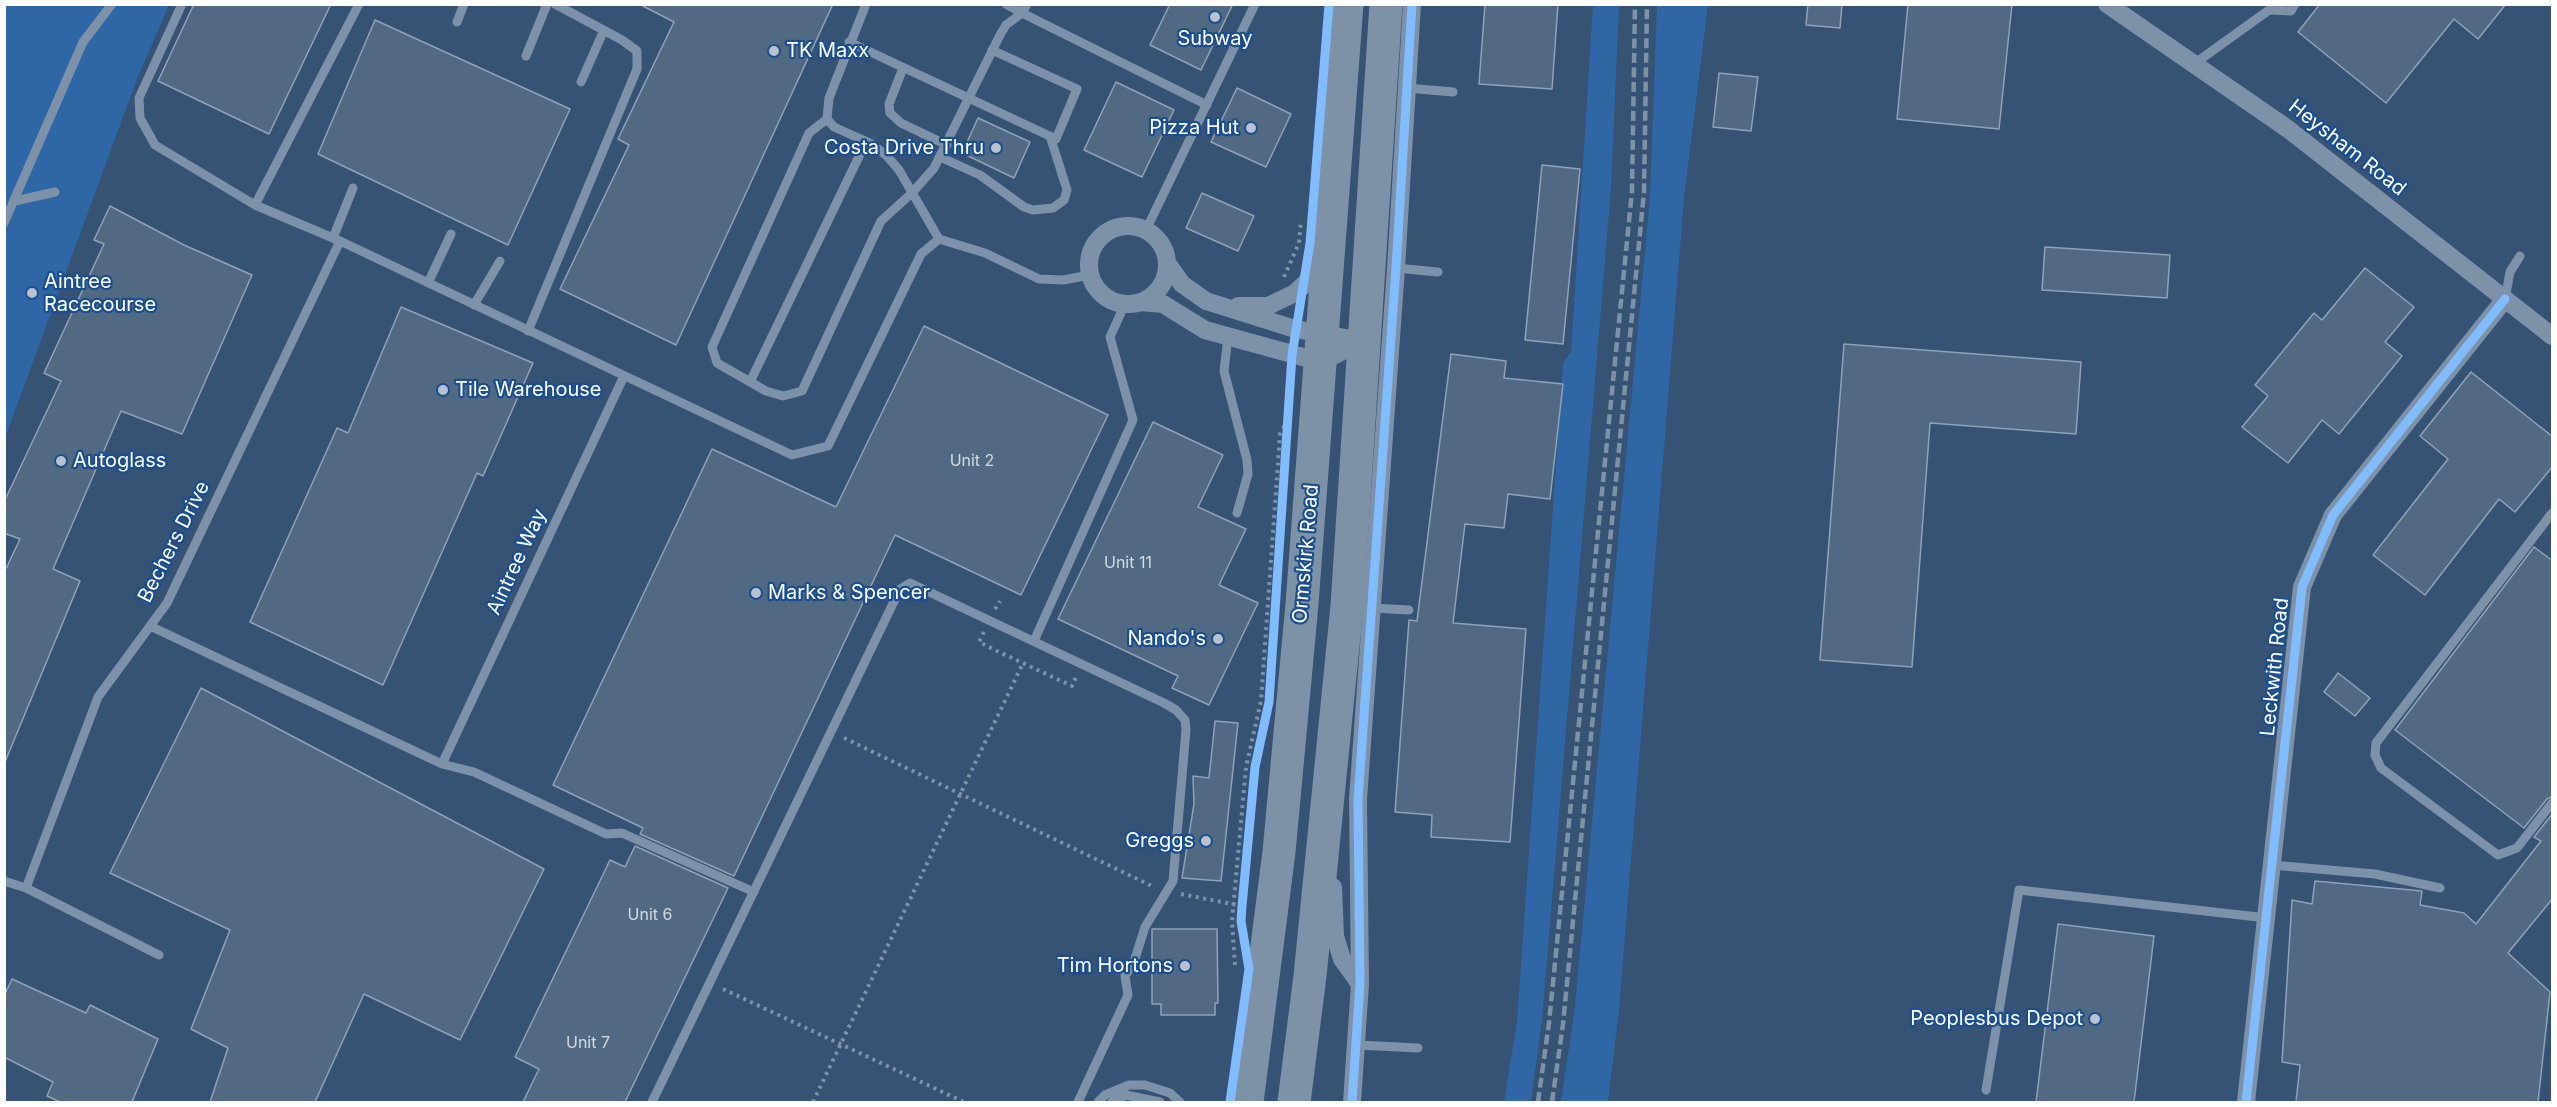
<!DOCTYPE html>
<style>
body{margin:0}
#map{position:relative;width:2557px;height:1107px;overflow:hidden;background:#365274;font-family:Inter,sans-serif}
canvas{display:block}
.frame{position:absolute;inset:0;border:6px solid #fff;pointer-events:none}
</style>
<div id="map">
<canvas width="2557" height="1107"></canvas>
<div class="frame"></div>
</div>
<script>
const context = document.querySelector('canvas').getContext('2d');
context.lineJoin = 'round';
function fillPath(path, color) {
  context.fillStyle = color;
  context.fill(path, 'evenodd');
}
function shape(rows) {
  const path = new Path2D();
  for (const r of rows) {
    if (r.length === 3) {
      path.moveTo(r[0] + r[2], r[1]);
      path.arc(r[0], r[1], r[2], 0, 2 * Math.PI);
      continue;
    }
    path.moveTo(r[0], r[1]);
    for (let i = 2; i < r.length; i += 2) path.lineTo(r[i], r[i + 1]);
  }
  return path;
}
function stroke(path, color, width, dash) {
  context.strokeStyle = color;
  context.lineWidth = width;
  context.lineCap = dash ? 'butt' : 'round';
  context.setLineDash(dash || []);
  context.stroke(path);
}
function write(font, color, halo, rows, align = 'center') {
  context.font = font + ' Inter,sans-serif';
  context.lineWidth = 4.5;
  context.setLineDash([]);
  context.textBaseline = 'middle';
  context.strokeStyle = halo;
  context.fillStyle = color;
  for (const [text, x, y, turn = 0] of rows) {
    context.save();
    context.translate(x, y);
    context.rotate((+turn || 0) * Math.PI / 180);
    context.textAlign = isNaN(turn) ? turn : align;
    if (halo) context.strokeText(text, 0, 0);
    context.fillText(text, 0, 0);
    context.restore();
  }
}
fillPath(shape([
 [5,5,169,5,137,79,5,438],
 [1593,5,1619,5,1611,188,1542,1020,1531,1102,1504,1102,1517,1022,1563,363,1571,352],
 [1657,5,1708,5,1684,198,1619,1010,1608,1102,1561,1102,1575,1006,1650,197]
]), '#2f66a5');
const building = shape([
 [194,4,331,4,269,134,158,81,194,4],
 [639,4,833,4,676,345,560,289,629,145,618,139,674,22,639,4],
 [1170,4,1233,4,1201,70,1150,45,1170,4],
 [1485,4,1558,4,1552,89,1479,84,1485,4],
 [1808,4,1842,4,1840,28,1806,25,1808,4],
 [1908,4,2012,4,1999,129,1897,119,1908,4],
 [2320,4,2506,4,2478,39,2454,19,2386,103,2298,32,2320,4],
 [375,20,570,109,508,245,318,154,375,20],
 [1719,73,1758,77,1751,131,1713,127,1719,73],
 [1116,82,1174,110,1142,177,1084,150,1116,82],
 [1237,88,1291,114,1266,167,1211,142,1237,88],
 [978,118,1030,142,1014,178,962,153,978,118],
 [1542,165,1580,169,1563,344,1525,340,1542,165],
 [1202,193,1254,216,1238,251,1186,228,1202,193],
 [110,206,184,245,252,275,182,434,121,411,53,569,80,581,5,762,4,573,20,539,4,533,4,502,61,381,44,373,104,244,94,240,110,206],
 [2045,247,2170,255,2167,298,2042,290,2045,247],
 [2365,268,2414,307,2385,342,2402,356,2339,434,2322,420,2288,463,2242,427,2268,396,2255,385,2314,313,2322,320,2365,268],
 [401,307,533,363,483,476,477,473,383,685,250,622,337,428,348,433,401,307],
 [924,326,1108,415,1021,595,895,535,734,876,640,834,643,828,553,785,712,449,836,507,924,326],
 [1844,344,2081,362,2076,434,1930,423,1912,667,1820,660,1844,344],
 [1451,354,1506,361,1504,378,1563,384,1550,499,1508,494,1504,528,1465,524,1453,623,1526,629,1510,842,1431,837,1432,815,1395,812,1409,620,1417,621,1451,354],
 [2471,372,2553,437,2553,466,2515,512,2499,499,2425,595,2373,555,2448,459,2420,436,2471,372],
 [1153,422,1223,455,1198,507,1246,529,1219,585,1258,603,1209,705,1172,688,1178,676,1058,619,1153,422],
 [2534,547,2553,561,2553,796,2547,799,2524,828,2395,730,2534,547],
 [2338,673,2370,698,2355,716,2324,692,2338,673],
 [201,688,544,869,460,1040,364,994,315,1102,210,1102,228,1048,191,1029,230,930,110,873,201,688],
 [1215,721,1238,723,1221,881,1182,878,1194,804,1193,776,1209,778,1215,721],
 [2553,813,2553,898,2508,953,2550,992,2538,1102,2296,1102,2300,1065,2282,1062,2292,900,2312,904,2315,881,2422,891,2420,905,2464,913,2476,924,2541,841,2534,837,2553,813],
 [635,846,728,888,625,1102,523,1102,539,1069,515,1057,610,860,625,867,635,846],
 [2058,924,2154,936,2134,1102,2036,1102,2058,924],
 [1152,929,1217,929,1218,1003,1215,1003,1215,1015,1161,1015,1161,1004,1152,1004,1152,929],
 [12,979,86,1013,90,1005,158,1039,132,1102,60,1102,47,1096,53,1082,4,1057,4,996,12,979]
]);
fillPath(building, '#526984');
stroke(building, '#92a2b6', 1.5);
stroke(shape([
 [1284,277,1299,243,1301,220],
 [995,609,1000,601],
 [984,632,979,642,997,651,1072,686,1076,677],
 [844,738,1154,887],
 [1181,894,1242,906],
 [1235,965,1232,921,1246,767,1261,701,1280,434,1287,421],
 [723,989,964,1102],
 [813,1102,1023,663]
]), '#7d92a8', 4, [3, 4.5]);
stroke(shape([
 [182,4,139,98,140,118,155,145,255,205,340,241,792,455,828,446,921,254,939,239,985,253,1039,279,1063,280,1090,275],
 [866,4,829,98,827,119,834,127,872,144,887,156,899,170,939,239],
 [1027,4,1022,13,1207,105],
 [457,22,464,4],
 [849,42,1056,139,1077,89,992,50],
 [526,56,547,4],
 [2194,64,2269,10,2291,11,2295,4],
 [903,68,889,104,890,113,901,123,947,145],
 [581,82,604,30],
 [1407,88,1453,92],
 [827,119,809,133,712,347,717,363,766,391,783,396,802,391,881,221,912,193,934,168,1000,35,1006,25,1022,13,1006,4],
 [940,157,980,175,1024,207,1033,210,1053,208,1064,200,1067,190,1050,136],
 [15,201,55,192],
 [255,205,359,4],
 [4,223,83,42,112,4],
 [1146,230,1255,4],
 [333,238,353,188],
 [1396,268,1438,272],
 [428,283,451,234],
 [2505,299,2510,272,2520,256],
 [474,305,500,261],
 [528,331,637,69,637,51,622,40,555,4],
 [1228,337,1224,371,1247,460,1248,474,1237,513],
 [750,382,866,142],
 [2552,513,2376,743,2375,755,2381,768,2498,855,2517,848,2552,803],
 [1371,608,1409,610],
 [150,626,442,764,474,772,606,834,622,833,754,892],
 [1034,641,1133,420,1110,337,1125,304],
 [442,764,624,376],
 [2272,865,2375,874,2440,888],
 [4,881,26,888,159,955],
 [26,888,98,697,167,603,340,241],
 [1358,1045,1418,1048],
 [1986,1090,2019,890,2267,918],
 [652,1102,900,589,910,583,1164,703,1176,710,1185,720,1186,730,1173,881,1145,927,1134,962,1125,976,1128,995,1078,1102],
 [1098,1102,1105,1095,1129,1085,1145,1085,1170,1093,1180,1102],
 [1112,1102,1126,1095,1160,1102]
]), '#7d92a8', 9);
stroke(shape([
 [2107,4,2288,129,2552,336],
 [1128,265,39],
 [1167,263,1182,284,1206,301,1295,329,1363,341],
 [1140,302,1163,304,1205,330,1321,362,1363,341],
 [1238,306,1268,306,1295,293,1307,282,1321,258],
 [1333,887,1335,936,1342,959,1360,984],
 [1352,1102,1360,984,1358,799,1396,268,1412,4],
 [2246,1102,2302,587,2333,515,2505,299]
]), '#7d92a8', 18);
stroke(shape([
 [1247,1102,1279,852,1302,604,1347,4],
 [1294,1102,1310,976,1347,606,1386,4]
]), '#7e92a7', 33);
stroke(shape([
 [1538,1102,1549,1023,1632,191,1635,4],
 [1552,1102,1563,1024,1644,192,1647,4]
]), '#7e92a7', 4.5, [10, 4.5]);
stroke(shape([
 [1230,1102,1249,969,1241,921,1242,906,1255,767,1269,702,1292,355,1310,243,1329,4],
 [1352,1102,1360,984,1358,799,1396,268,1412,4],
 [2246,1102,2302,587,2333,515,2505,299]
]), '#80bcff', 9);
for (const [x, y, r, color] of [
 [1215,17,6,"#b9c2ce"],
 [774,51,6,"#b9c2ce"],
 [1251,128,6,"#b9c2ce"],
 [996,148,6,"#b9c2ce"],
 [32,293,6,"#b9c2ce"],
 [443,390,6,"#b9c2ce"],
 [61,461,6,"#b9c2ce"],
 [756,593,6,"#b9c2ce"],
 [1218,639,6,"#b9c2ce"],
 [1206,841,6,"#b9c2ce"],
 [1185,966,6,"#b9c2ce"],
 [2095,1019,6,"#b9c2ce"]
]) {
  const dot = new Path2D();
  dot.arc(x, y, r, 0, 2 * Math.PI);
  context.fillStyle = color;
  context.fill(dot);
  stroke(dot, '#1b4f8f', 2);
}
write('16px', '#d4dae0', null, [
 ["Unit 2",972,461],
 ["Unit 11",1128,563],
 ["Unit 6",650,915],
 ["Unit 7",588,1043]
]);
write('20px', '#fff', '#1b4f8f', [
 ["Subway",1215,39,"center"],
 ["TK Maxx",786,51,"left"],
 ["Pizza Hut",1239,128],
 ["Costa Drive Thru",984,148],
 ["Aintree",44,282,"left"],
 ["Racecourse",44,305,"left"],
 ["Tile Warehouse",455,390,"left"],
 ["Autoglass",73,461,"left"],
 ["Marks & Spencer",768,593,"left"],
 ["Nando's",1206,639],
 ["Greggs",1194,841],
 ["Tim Hortons",1173,966],
 ["Peoplesbus Depot",2083,1019]
], 'right');
write('20px', '#fff', '#1b4f8f', [
 ["Heysham Road",2347,148,38],
 ["Bechers Drive",174,542,-63],
 ["Ormskirk Road",1306,554,-85],
 ["Aintree Way",517,562,-65],
 ["Leckwith Road",2275,667,-84]
]);
</script>
